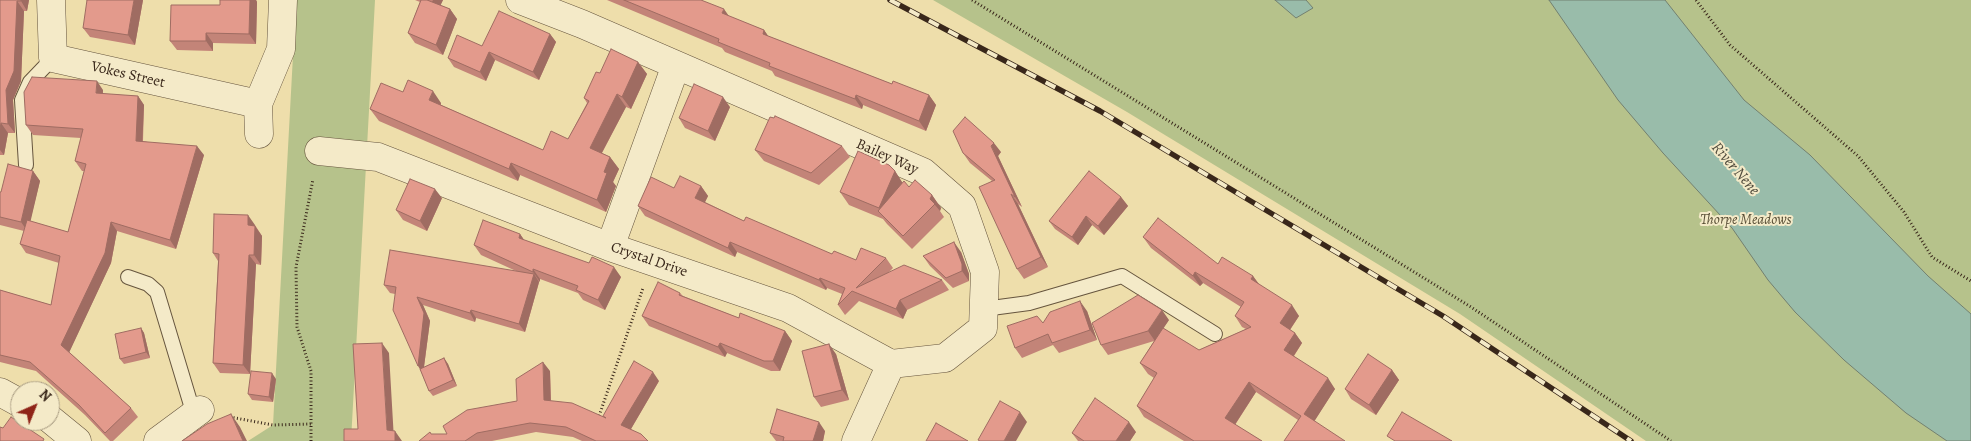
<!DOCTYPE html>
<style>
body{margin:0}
#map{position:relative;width:1971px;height:441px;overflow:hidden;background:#eedeab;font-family:Alegreya,serif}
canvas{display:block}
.north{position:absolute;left:10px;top:381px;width:50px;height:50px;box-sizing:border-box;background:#f4eac8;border:1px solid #a99c82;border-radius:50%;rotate:44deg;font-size:14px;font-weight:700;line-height:20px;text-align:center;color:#39271a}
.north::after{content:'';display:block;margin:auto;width:18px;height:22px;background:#8f2418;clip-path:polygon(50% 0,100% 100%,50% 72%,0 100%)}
</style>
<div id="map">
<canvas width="1971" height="441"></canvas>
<div class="north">N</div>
</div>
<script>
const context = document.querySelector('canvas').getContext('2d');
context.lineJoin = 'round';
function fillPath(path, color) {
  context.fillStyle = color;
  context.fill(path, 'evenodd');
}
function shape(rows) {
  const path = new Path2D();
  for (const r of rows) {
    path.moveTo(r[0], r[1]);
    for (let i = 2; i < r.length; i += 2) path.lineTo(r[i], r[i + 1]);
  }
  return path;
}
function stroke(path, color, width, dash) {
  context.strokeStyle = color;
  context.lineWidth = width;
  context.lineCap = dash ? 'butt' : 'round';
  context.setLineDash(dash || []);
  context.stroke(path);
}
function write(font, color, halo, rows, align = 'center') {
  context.font = font + ' Alegreya,serif';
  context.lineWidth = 4;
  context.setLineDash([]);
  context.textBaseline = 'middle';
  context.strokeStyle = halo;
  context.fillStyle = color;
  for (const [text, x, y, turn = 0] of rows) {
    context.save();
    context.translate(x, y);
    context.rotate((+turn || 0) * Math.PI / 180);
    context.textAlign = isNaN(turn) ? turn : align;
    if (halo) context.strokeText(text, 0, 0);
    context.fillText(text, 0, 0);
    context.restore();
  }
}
fillPath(shape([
 [296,0,375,0,351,441,248,441,273,425],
 [933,0,1971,0,1971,441,1646,441,1460,314,1127,112]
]), '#b6c28b');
const water = shape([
 [1275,0,1306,0,1313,8,1296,18,1275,0],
 [1549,0,1665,0,1744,100,1810,155,1928,276,1971,314,1971,441,1947,441,1906,413,1844,360,1795,312,1768,280,1732,228,1663,153,1618,100,1549,0]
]);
fillPath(water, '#99bcaa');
stroke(water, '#738070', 1);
const service = shape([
 [26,165,22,100,30,82,53,58],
 [128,277,148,284,157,292,194,415],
 [984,309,1029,303,1122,276,1215,334]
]);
const minor = shape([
 [51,0,53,58,258,104],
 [520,0,582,24,923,172,962,206,985,272,983,328,945,358,891,364],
 [259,134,258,104,281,49,283,0],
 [319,151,378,157,610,247,788,308,891,364],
 [610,247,676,65],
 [0,392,20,403],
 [50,419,77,441],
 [158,441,200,410],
 [856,441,891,364]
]);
stroke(service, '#66553e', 16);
stroke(minor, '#66553e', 29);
stroke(shape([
 [972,0,1471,307,1671,441],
 [1696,0,1730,45,1858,156,1904,212,1932,257,1971,281],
 [230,417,273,425,311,424],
 [598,419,643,288],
 [311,441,311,371,297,327,296,267,313,179]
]), '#39271a', 3, [1, 2.5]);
stroke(service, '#f4eac8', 14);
stroke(minor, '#f4eac8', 28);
const rail = shape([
 [890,0,1100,111,1443,316,1631,441]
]);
stroke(rail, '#39271a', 5.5);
stroke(rail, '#f4eac8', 4, [11]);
fillPath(shape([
 [0,0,29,0,27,11,24,11,21,81,13,100,15,133,8,133,4,155,0,155],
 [143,0,135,45,90,37,83,28],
 [220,0,256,0,257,2,256,44,213,43,213,51,177,50,170,41,220,5],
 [415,0,443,0,440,5,450,9,457,19,443,55,415,43,408,33,420,2],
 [607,0,701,0,728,16,764,30,768,36,892,84,929,95,936,105,926,131,863,105,862,109,775,76,772,71,725,52,722,48],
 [550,34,556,42,539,80,495,60,486,81,454,67,448,58,482,46],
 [638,62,647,74,631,109,626,107,602,153,610,157,619,169,613,182,616,186,606,212,520,175,518,181,379,121,370,109,403,92,441,103,441,105,543,150,568,139,587,103,584,98,600,73],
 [103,90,103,94,138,96,144,105,143,141,204,155,176,249,117,231,111,263,69,352,131,408,138,417,113,441,110,441,85,415,36,371,0,362,0,290,51,305,59,263,26,253,20,244,24,231,0,225,0,192,1,192,33,171,40,181,30,221,68,232,84,171,82,171,75,161,81,138,33,135,26,125],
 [730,107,715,141,685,128,679,118],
 [842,146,850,157,819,185,764,161,755,150],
 [1001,152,998,156,1022,207,1018,204,1048,267,1024,279,1017,269,992,181,970,163,963,153],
 [895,171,902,183,909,187,932,195,941,208,940,211,944,217,912,249,887,224,883,219,849,205,840,192],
 [701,186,708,196,705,202,744,221,832,254,856,260,886,258,893,268,888,273,942,280,949,290,907,310,903,319,859,301,845,315,838,305,842,294,827,288,826,290,737,252,735,257,645,216,638,206,674,188],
 [1121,197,1128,206,1104,235,1092,225,1078,245,1055,229,1049,221],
 [442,198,427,231,403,220,396,210],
 [255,225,262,236,261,265,256,264,250,374,220,373,213,363,218,261,213,253],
 [520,234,524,240,621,277,605,310,583,300,578,293,540,279,525,332,476,318,475,322,423,305,430,321,424,367,444,358,448,364,457,386,433,396,429,391,420,369,395,294,390,293,384,285,516,271,481,255,474,245],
 [1143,237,1218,264,1253,276,1259,284,1299,316,1290,330,1295,333,1302,343,1294,356,1335,389,1314,421,1298,420,1256,392,1235,425,1262,441,1184,441,1144,417,1137,406,1154,378,1148,374,1140,363,1154,341,1108,355,1101,345,1169,320,1163,328,1199,350,1246,329,1242,327,1235,316,1241,307,1203,283,1200,286,1151,248],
 [961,252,969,274,969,281,953,288,930,266,923,256],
 [680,293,683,296,739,318,785,331,792,341,780,371,771,371,727,353,725,357,649,326,642,316],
 [1087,311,1097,340,1059,353,1053,345,1022,358,1015,348,1043,323],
 [141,328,144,333,150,358,124,364,120,359],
 [836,354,849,400,821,407,814,397],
 [1392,370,1399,380,1376,415,1351,399,1345,389],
 [550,371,551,401,603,417,659,381,631,429,648,441,582,441,573,437,536,432,492,441,419,441,431,434,447,434,517,401],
 [276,379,273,402,252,400,248,394],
 [825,431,823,441,776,441,770,433],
 [1136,432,1130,441,1078,441,1072,433]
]), '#c38478');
fillPath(shape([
 [21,0,29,0,27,11,21,1],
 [134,0,143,0,135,45,128,35],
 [250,0,256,0,257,2,256,44,249,34],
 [433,0,443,0,438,11,432,2],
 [17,1,24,11,21,81,13,100,15,133,8,124,6,90],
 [450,9,457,19,443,55,436,45],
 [724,9,731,19,722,13],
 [764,30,771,40,763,34],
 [206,33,213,43,213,51,206,41],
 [550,34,556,42,539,80,533,72],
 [489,52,495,60,486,81,480,72],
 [638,62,647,74,631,109,622,97],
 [97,81,103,90,102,103,96,93],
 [433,91,441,103,438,113,429,100],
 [617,94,626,107,598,160,590,148],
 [856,95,863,105,862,109,855,99],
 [929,95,936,105,926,131,919,121],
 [138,96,144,105,142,150,136,141],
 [723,97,730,107,715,141,708,131],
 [1,123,8,133,4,155,0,150,0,129],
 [994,143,1001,152,998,156,1022,207,1015,197,991,146],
 [197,146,204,155,176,249,170,240],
 [610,157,619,169,613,182,616,186,606,212,597,200,604,172],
 [511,163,520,175,518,181,509,169],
 [33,171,40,181,28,232,21,222],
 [895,171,904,185,889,221,879,208],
 [701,186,708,196,702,208,695,198],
 [435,189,442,198,427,231,420,221],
 [1011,194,1018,204,1048,267,1041,257],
 [932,195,941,208,940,211,930,199],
 [1121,197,1128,206,1104,235,1098,226],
 [248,215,255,225,255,231,255,226,262,236,261,265,254,255,248,225],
 [1086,216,1092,225,1078,245,1072,237],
 [111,222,117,231,111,263,68,355,61,345],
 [520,234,527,244,519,238],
 [730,242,737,252,735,257,728,248],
 [954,242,961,252,969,274,969,281,962,271],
 [249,255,256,264,250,374,243,365],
 [614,267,621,277,605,310,598,300],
 [533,269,540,279,540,282,533,272],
 [1195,272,1203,283,1200,286,1193,276],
 [534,274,539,282,525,332,519,324],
 [1253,276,1260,286,1251,279],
 [820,278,827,288,826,290,819,280],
 [417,297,423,305,430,321,423,374,418,366],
 [900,300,907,310,903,319,896,309],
 [1080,301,1087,311,1097,340,1090,330],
 [1292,305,1299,316,1287,334,1280,323],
 [471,310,476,318,475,322,470,313],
 [1162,310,1169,320,1155,341,1148,331],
 [141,328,144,333,150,358,146,352],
 [785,331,792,341,780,371,773,361],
 [1295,333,1302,343,1291,360,1284,350],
 [382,343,389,353,394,440,387,430],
 [720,343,727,353,725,357,718,347],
 [829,344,836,354,849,400,842,390],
 [444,358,448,364,457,386,453,380],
 [543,362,550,371,551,410,544,400],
 [1392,370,1399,380,1376,415,1369,405],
 [653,372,659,381,628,434,621,425],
 [272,373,276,379,273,402,269,397],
 [1328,378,1335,389,1312,425,1304,414],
 [1249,382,1256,392,1232,429,1225,418],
 [1020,412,1027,422,1016,441,1004,441],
 [231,414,240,427,247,441,243,441],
 [819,422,825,431,823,441,813,441],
 [1129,422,1136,432,1130,441,1116,441],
 [395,431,402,441,395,441]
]), '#9f6c62');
const building = shape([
 [0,0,21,0,21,1,17,1,14,71,6,90,8,124,1,123,0,129,0,0],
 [87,0,134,0,128,35,83,28,87,0],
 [220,0,250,0,249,34,206,33,206,41,170,41,171,5,220,5,220,0],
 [421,0,427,0,450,9,436,45,408,33,421,0],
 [624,0,701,0,724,9,722,13,764,30,763,34,892,84,893,81,929,95,919,121,856,95,855,99,769,66,770,63,718,42,719,39,624,0],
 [499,11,550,34,533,72,489,52,480,72,448,58,457,35,482,46,499,11],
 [611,49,638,62,622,97,617,94,590,148,610,157,604,172,607,173,597,200,511,163,509,169,370,109,381,83,403,92,408,80,433,91,429,100,543,150,551,131,568,139,589,101,584,98,596,72,600,73,611,49],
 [32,77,97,81,96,93,138,96,136,141,197,146,170,240,111,222,105,253,61,345,131,408,105,433,79,405,30,362,0,355,0,290,51,305,60,256,20,244,27,220,68,232,86,164,75,161,83,129,26,125,24,92,32,77],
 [694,84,723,97,708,131,679,118,694,84],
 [775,116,842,146,811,173,755,150,770,117,774,118,775,116],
 [965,117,994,143,991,146,1015,197,1011,194,1041,257,1017,269,979,187,995,180,963,153,953,131,965,117],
 [858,151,889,165,895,171,879,208,840,192,858,151],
 [8,164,33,171,21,222,0,217,0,192,1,192,8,164],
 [1089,171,1121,197,1098,226,1086,216,1072,237,1049,221,1089,171],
 [680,176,701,186,695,198,744,221,746,217,832,254,834,251,856,260,861,248,886,258,856,288,904,265,942,280,900,300,896,309,852,291,838,305,845,288,820,278,819,280,730,242,728,248,638,206,651,177,674,188,680,176],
 [410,179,435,189,420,221,396,210,410,179],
 [915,180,932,195,930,199,935,204,903,236,878,211,904,181,909,187,915,180],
 [214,214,248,215,248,225,255,226,254,255,249,255,243,365,213,363,219,254,213,253,214,214],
 [1158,218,1218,264,1222,257,1253,276,1251,279,1292,305,1280,323,1295,333,1284,350,1328,378,1304,414,1345,441,1284,441,1301,416,1249,382,1225,418,1262,441,1194,441,1137,406,1157,373,1140,363,1163,328,1199,350,1251,327,1235,316,1244,302,1195,272,1193,276,1143,237,1158,218],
 [483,220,520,234,519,238,589,263,592,257,614,267,598,300,576,290,578,286,533,269,533,272,474,245,483,220],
 [954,242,962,264,962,271,946,278,923,256,954,242],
 [390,250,534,274,519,324,471,310,470,313,417,297,424,313,418,366,393,310,396,287,384,285,390,250],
 [658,282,680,293,679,295,739,318,740,313,785,331,773,361,764,361,720,343,718,347,642,316,658,282],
 [1138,295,1162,310,1148,331,1101,345,1092,323,1138,295],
 [1080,301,1090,330,1052,343,1048,334,1015,348,1007,326,1037,316,1043,323,1050,312,1080,301],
 [141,328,146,352,120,359,115,334,141,328],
 [382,343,387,430,395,431,395,441,344,441,344,429,358,429,353,344,382,343],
 [829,344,842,390,814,397,802,351,829,344],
 [1368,354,1392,370,1369,405,1345,389,1368,354],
 [444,358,453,380,429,391,420,369,444,358],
 [634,361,653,372,621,425,641,434,648,441,596,441,566,427,530,423,477,433,465,441,419,441,430,432,431,434,447,434,443,426,467,410,517,401,516,379,543,362,544,400,572,403,606,418,603,416,634,361],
 [251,371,272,373,269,397,248,394,251,371],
 [1095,398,1129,422,1116,441,1084,441,1072,433,1095,398],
 [1000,401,1020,412,1004,441,980,441,978,440,1000,401],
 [777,409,819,422,813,441,783,441,784,437,770,433,777,409],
 [1402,412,1452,441,1395,441,1387,436,1402,412],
 [231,414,243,441,182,441,207,424,231,414],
 [11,417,44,439,43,441,0,441,0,427,3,428,11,417],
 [936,423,968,441,926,441,936,423]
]);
fillPath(building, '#e39a8c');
stroke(building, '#9f6c62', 1);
write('15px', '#39271a', '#f4eac8', [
 ["Vokes Street",128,75,13],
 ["Bailey Way",887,157,24],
 ["Crystal Drive",649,260,19]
]);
write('italic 15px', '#584e36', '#f4eac8', [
 ["Thorpe Meadows",1746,220]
]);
write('italic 16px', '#514c3e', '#f4eac8', [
 ["River Nene",1735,169,49]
]);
</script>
